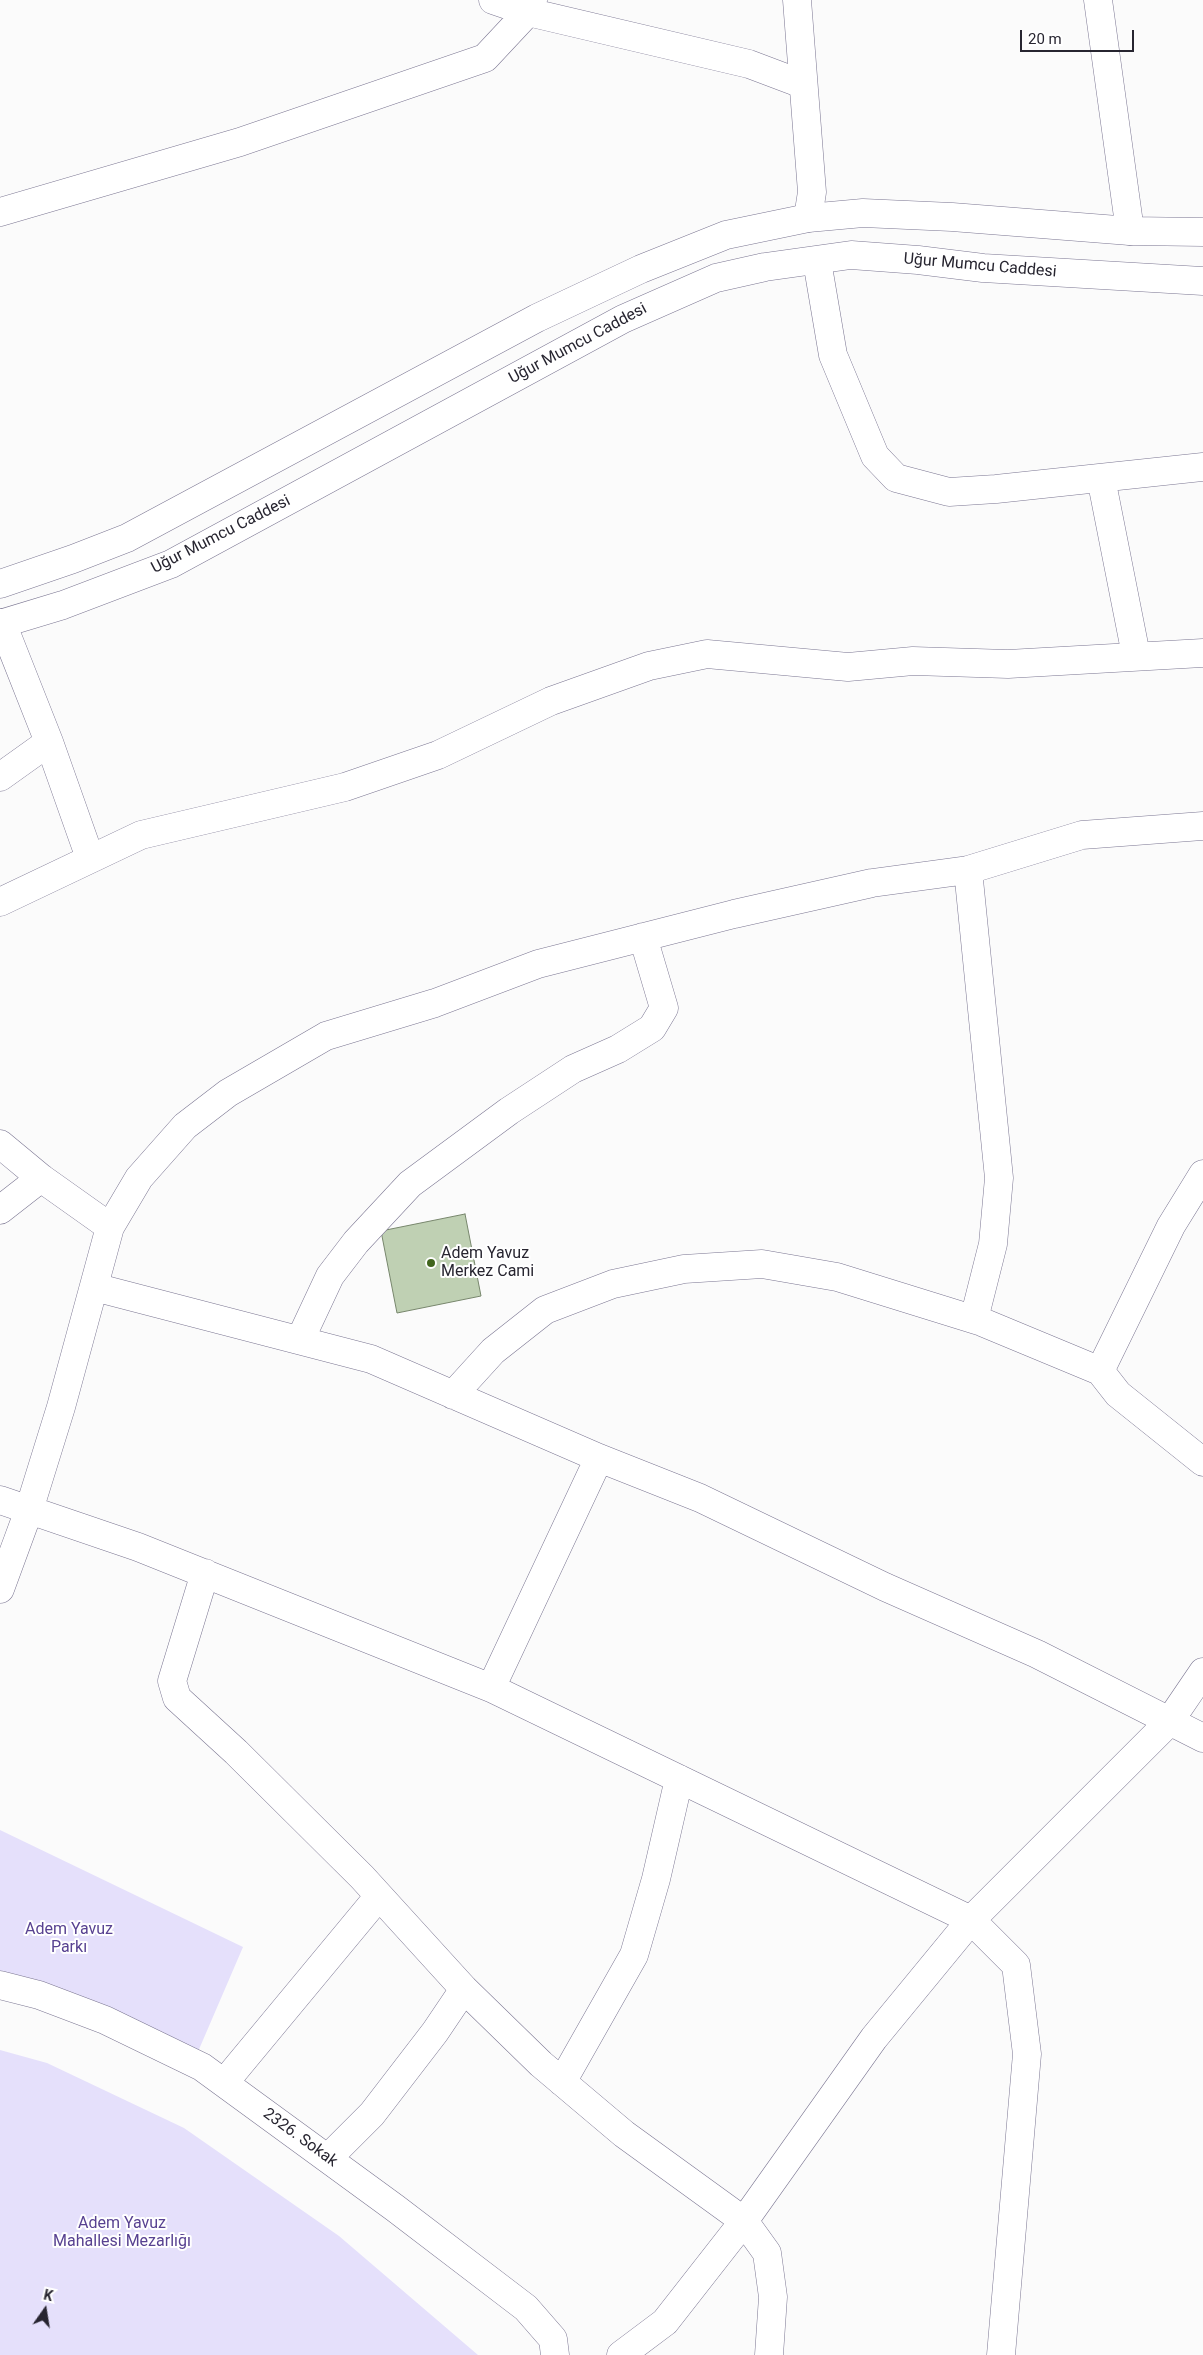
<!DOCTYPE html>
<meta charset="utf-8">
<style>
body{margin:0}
#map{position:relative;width:1203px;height:2355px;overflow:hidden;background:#fbfbfb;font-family:Roboto,sans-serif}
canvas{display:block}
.north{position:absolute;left:20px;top:2285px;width:50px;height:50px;-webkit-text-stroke:4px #fff;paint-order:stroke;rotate:13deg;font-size:14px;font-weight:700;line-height:20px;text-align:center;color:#272530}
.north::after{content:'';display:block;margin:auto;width:18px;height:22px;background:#272530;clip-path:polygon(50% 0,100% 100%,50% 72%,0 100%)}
.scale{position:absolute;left:1020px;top:30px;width:114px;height:22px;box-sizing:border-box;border:2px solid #272530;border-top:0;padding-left:6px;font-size:15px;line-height:18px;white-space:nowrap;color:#272530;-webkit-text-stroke:4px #fff;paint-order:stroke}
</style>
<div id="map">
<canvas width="1203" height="2355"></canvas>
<div class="north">K</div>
<div class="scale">20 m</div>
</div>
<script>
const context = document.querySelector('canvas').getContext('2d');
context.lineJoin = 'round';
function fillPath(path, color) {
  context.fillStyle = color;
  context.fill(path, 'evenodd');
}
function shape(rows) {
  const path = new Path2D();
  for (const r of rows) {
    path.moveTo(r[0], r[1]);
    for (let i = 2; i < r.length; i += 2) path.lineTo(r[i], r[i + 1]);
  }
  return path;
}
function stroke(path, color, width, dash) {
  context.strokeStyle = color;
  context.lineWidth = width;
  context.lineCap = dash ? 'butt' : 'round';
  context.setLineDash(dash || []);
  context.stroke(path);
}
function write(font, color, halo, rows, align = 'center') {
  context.font = font + ' Roboto,sans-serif';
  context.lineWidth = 4;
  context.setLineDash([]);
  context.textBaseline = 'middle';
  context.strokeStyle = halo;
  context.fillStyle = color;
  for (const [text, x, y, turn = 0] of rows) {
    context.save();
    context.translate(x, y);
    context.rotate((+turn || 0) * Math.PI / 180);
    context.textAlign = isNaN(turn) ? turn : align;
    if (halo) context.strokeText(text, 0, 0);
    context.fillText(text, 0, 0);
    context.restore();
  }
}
fillPath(shape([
 [0,1830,243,1947,197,2054,0,1988],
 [0,2050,47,2063,184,2128,339,2236,478,2355,0,2355]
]), '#e5e0fb');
const building = shape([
 [465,1214,481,1296,397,1313,381,1231,465,1214]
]);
fillPath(building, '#bfd0b3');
stroke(building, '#77866c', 1);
const minor = shape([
 [493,0,528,12,749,64,802,84],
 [797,0,812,192,808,218],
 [1098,0,1130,231],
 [0,212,240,142,485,58,528,12,533,0],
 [817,261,833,355,875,456,896,478,949,492,996,489,1203,467],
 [1101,478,1136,655],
 [2,623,49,742,90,858],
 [0,777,49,742],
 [968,870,999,1178,993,1244,974,1319],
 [0,902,141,835,345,787,438,755,551,701,649,666,707,654,848,667,913,661,1008,664,1203,653],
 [0,1144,41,1178,110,1227],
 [0,1210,41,1178],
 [94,1287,371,1359,599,1458,700,1498,885,1587,1037,1654,1203,1738],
 [300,1340,330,1276,356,1242,410,1184,509,1111,573,1069,618,1049,652,1028,664,1008,643,937],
 [1100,1371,1171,1226,1203,1174],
 [453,1395,493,1351,545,1310,613,1284,684,1269,762,1264,837,1277,982,1322,1100,1371,1118,1394,1203,1462],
 [0,1500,138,1547,491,1688,971,1920,1016,1965,1027,2054,1001,2355],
 [205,1573,172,1681,177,1698,236,1752,362,1877,464,1989,541,2064,624,2134,744,2221,767,2253,773,2297,769,2355],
 [0,1589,29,1510,61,1407,110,1227,139,1178,185,1126,228,1093,326,1036,435,1003,538,964,734,914,872,883,968,870,1082,835,1203,826],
 [491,1688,599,1458],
 [0,1985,39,1995,105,2020,202,2067,395,2208,526,2308,553,2339,555,2355],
 [562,2082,634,1955,656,1879,679,1779],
 [224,2083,379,1896],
 [328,2158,372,2114,435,2032,464,1989],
 [621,2355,665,2322,744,2221,874,2038,971,1920,1169,1722,1203,1672]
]);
const secondary = shape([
 [0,584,73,559,127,538,537,318,641,269,726,235,808,218,863,213,952,217,1130,231,1203,232],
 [0,624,63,605,171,564,623,319,716,278,765,267,851,255,918,260,983,268,1203,281]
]);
stroke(minor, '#7b7692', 29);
stroke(secondary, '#7b7692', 29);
stroke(minor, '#fff', 28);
stroke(secondary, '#fff', 28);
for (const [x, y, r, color] of [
 [431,1263,5,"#41651d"]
]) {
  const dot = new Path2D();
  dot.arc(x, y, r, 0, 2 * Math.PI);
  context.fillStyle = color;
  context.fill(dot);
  stroke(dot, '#fff', 2);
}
write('16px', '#272530', '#fff', [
 ["Uğur Mumcu Caddesi",980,266,5],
 ["Uğur Mumcu Caddesi",578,344,-28],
 ["Uğur Mumcu Caddesi",221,535,-27],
 ["2326. Sokak",300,2138,36]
]);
write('16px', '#272530', '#fff', [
 ["Adem Yavuz",441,1254],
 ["Merkez Cami",441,1272]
], 'left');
write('16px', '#584291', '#fff', [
 ["Adem Yavuz",69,1930],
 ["Parkı",69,1948],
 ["Adem Yavuz",122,2224],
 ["Mahallesi Mezarlığı",122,2242]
]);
</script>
